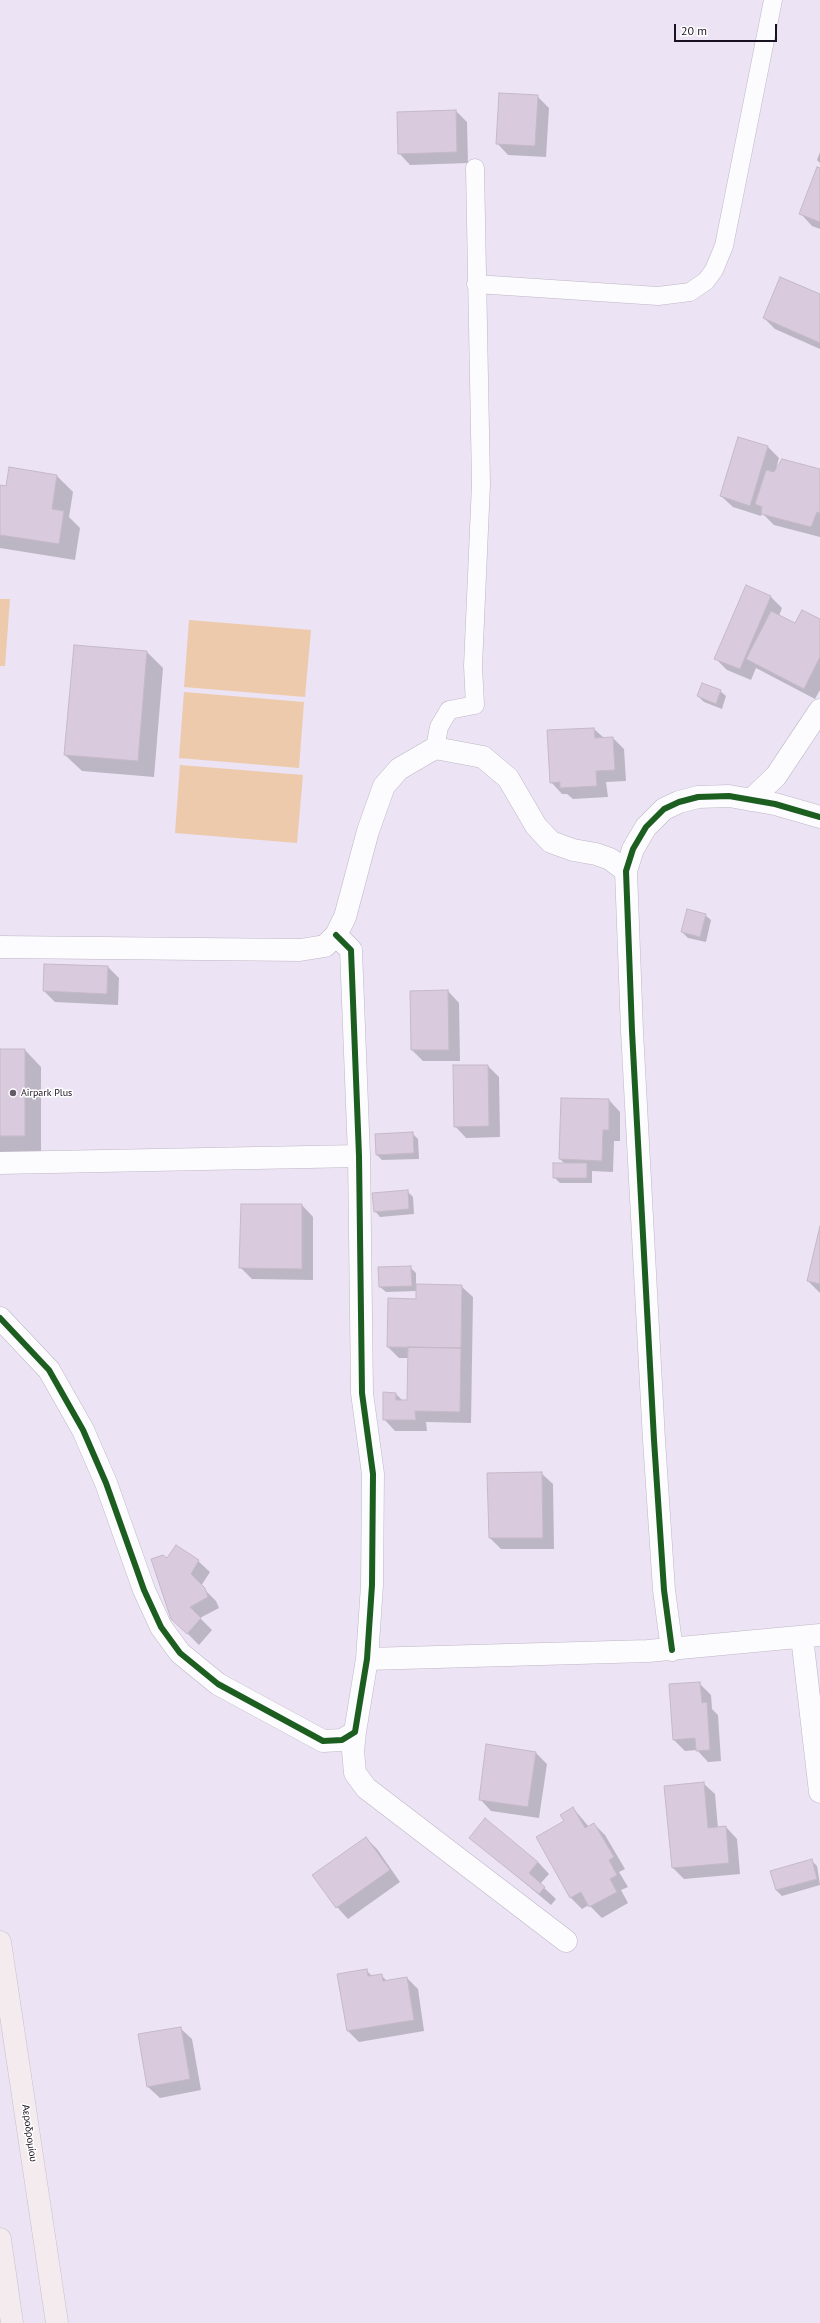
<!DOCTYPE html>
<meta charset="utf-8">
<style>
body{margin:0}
#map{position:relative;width:820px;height:2323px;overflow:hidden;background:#ece3f4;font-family:"PT Sans",sans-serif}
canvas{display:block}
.scale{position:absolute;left:674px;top:24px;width:103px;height:18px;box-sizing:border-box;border:2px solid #1a1220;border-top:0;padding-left:5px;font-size:12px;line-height:14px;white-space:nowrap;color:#1a1220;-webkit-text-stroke:3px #fff;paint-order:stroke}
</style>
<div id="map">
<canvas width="820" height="2323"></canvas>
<div class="scale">20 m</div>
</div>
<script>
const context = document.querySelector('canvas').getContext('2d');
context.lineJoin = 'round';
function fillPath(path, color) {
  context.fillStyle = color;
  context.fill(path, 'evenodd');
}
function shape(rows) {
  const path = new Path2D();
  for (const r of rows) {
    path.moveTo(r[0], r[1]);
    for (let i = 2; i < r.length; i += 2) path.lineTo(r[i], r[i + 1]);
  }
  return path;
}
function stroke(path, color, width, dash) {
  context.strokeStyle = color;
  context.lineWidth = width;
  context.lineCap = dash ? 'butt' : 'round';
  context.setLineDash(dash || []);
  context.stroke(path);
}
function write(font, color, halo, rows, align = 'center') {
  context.font = font + ' "PT Sans",sans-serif';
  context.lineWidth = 3;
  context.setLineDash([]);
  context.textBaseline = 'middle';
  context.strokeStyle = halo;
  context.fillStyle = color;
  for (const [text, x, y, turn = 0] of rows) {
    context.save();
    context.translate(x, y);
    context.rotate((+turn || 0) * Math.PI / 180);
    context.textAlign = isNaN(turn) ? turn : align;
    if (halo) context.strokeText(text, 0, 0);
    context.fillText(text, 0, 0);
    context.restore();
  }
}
fillPath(shape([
 [0,599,10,599,5,666,0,666],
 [189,620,311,630,305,697,184,687],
 [184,692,304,702,299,768,179,758],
 [180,765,303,775,297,843,175,833]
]), '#edcaac');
fillPath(shape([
 [537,96,549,108,546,157,508,155,497,143],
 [456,111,467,122,468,163,410,165,399,153],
 [820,152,820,163,817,160],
 [820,169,820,229,812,226,801,214],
 [820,295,820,349,775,329,764,318],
 [768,447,779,458,776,469,820,470,820,537,774,525,762,513,761,516,733,507,721,496],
 [57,476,73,492,69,517,80,528,75,560,0,548,0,486,7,487],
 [746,586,771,597,782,608,779,616,796,625,820,620,820,690,815,699,756,668,751,680,727,670,715,658],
 [75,646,147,652,163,668,154,777,82,771,65,755],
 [720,691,726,696,722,709,704,702,698,696],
 [594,729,604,738,613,738,624,749,626,781,606,782,608,797,573,799,567,794,562,794,551,782],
 [705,915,711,920,706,942,688,938,682,932],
 [45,965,108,967,119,978,118,1005,55,1002,44,991],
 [448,991,459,1003,460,1061,423,1061,412,1050],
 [0,1050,25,1050,41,1067,41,1152,0,1152],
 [488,1066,499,1077,500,1137,466,1138,455,1126],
 [562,1099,609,1100,620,1112,620,1141,614,1141,613,1172,592,1171,592,1183,560,1183,554,1177,565,1164,560,1159],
 [412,1133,418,1139,419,1159,382,1160,377,1155],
 [407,1191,413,1197,414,1214,380,1217,375,1211],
 [302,1205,313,1217,313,1280,252,1279,240,1267],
 [820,1229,820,1293,808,1281],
 [410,1267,416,1273,416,1285,461,1286,473,1297,471,1423,426,1422,427,1431,395,1431,384,1419,396,1394,403,1401,408,1401,409,1358,399,1358,388,1347,417,1300,417,1291,386,1292,380,1287],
 [541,1473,553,1484,554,1549,501,1549,490,1538],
 [167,1559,198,1561,210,1572,201,1586,216,1601,219,1608,200,1618,212,1630,199,1645,172,1618],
 [699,1683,711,1695,712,1709,718,1715,721,1761,708,1762,697,1750,685,1751,674,1740],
 [535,1752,547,1764,539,1818,491,1811,480,1799],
 [703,1783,715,1794,718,1828,726,1827,737,1839,740,1874,684,1879,673,1868],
 [573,1808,589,1827,594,1824,605,1835,625,1869,619,1872,628,1887,621,1890,628,1903,602,1918,589,1905,582,1909,570,1897,565,1821],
 [366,1838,377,1849,400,1882,348,1919,337,1907],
 [471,1838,538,1862,549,1874,540,1884,556,1899,551,1905],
 [811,1860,817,1866,820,1885,782,1896,776,1890],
 [366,1970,373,1977,381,1975,387,1981,407,1978,418,1989,424,2031,359,2042,348,2031],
 [180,2028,192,2039,201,2090,160,2098,148,2087,139,2035]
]), '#0003');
const building = shape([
 [499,93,538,95,535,146,496,144,499,93],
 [456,110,457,152,398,154,397,112,456,110],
 [817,167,820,168,820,222,799,214,817,167],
 [780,277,820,294,820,343,763,318,780,277],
 [738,437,768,446,750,506,720,496,738,437],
 [782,459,820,469,820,513,817,512,811,527,761,514,762,507,755,504,766,470,774,472,782,459],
 [9,467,57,475,52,509,64,511,59,544,0,535,0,485,6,486,9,467],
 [746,585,771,596,740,669,714,659,746,585],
 [802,610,820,619,820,657,804,689,746,659,771,611,795,623,802,610],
 [74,645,147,651,138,761,64,755,74,645],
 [702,683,721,690,716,704,697,696,702,683],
 [594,728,595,738,613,737,615,770,596,771,597,786,560,788,560,782,550,783,547,730,594,728],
 [687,909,706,914,700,937,681,932,687,909],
 [44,964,108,966,107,994,43,991,44,964],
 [448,990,449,1050,411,1050,410,991,448,990],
 [0,1049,25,1049,25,1136,0,1136,0,1049],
 [453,1065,488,1065,489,1126,454,1127,453,1065],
 [561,1098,609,1099,609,1130,603,1130,602,1161,559,1159,561,1098],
 [413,1132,414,1153,376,1155,375,1134,413,1132],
 [553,1163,587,1163,587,1178,553,1178,553,1163],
 [408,1190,409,1209,374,1212,372,1193,408,1190],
 [241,1204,302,1204,302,1269,239,1268,241,1204],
 [820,1226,820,1284,807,1281,820,1226],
 [411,1266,412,1286,379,1287,378,1267,411,1266],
 [416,1284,462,1285,461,1348,387,1347,388,1298,416,1299,416,1284],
 [408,1347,461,1348,460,1412,415,1411,416,1420,383,1420,383,1392,396,1393,396,1400,407,1400,408,1347],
 [542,1472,543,1538,489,1538,487,1473,542,1472],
 [176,1545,199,1560,191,1574,205,1588,208,1597,190,1607,201,1618,187,1634,171,1619,151,1559,163,1555,167,1558,176,1545],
 [700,1682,702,1703,707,1702,710,1750,696,1751,695,1738,673,1740,669,1684,700,1682],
 [486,1744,536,1752,528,1807,479,1800,486,1744],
 [704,1782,708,1828,726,1826,729,1863,672,1868,664,1786,704,1782],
 [573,1807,585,1828,594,1823,614,1857,609,1860,617,1875,610,1879,617,1892,589,1907,581,1892,570,1898,536,1837,564,1821,560,1815,573,1807],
 [485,1818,538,1862,529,1873,545,1887,539,1894,469,1838,485,1818],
 [366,1837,390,1870,336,1908,312,1875,366,1837],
 [812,1859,817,1879,776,1890,770,1871,812,1859],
 [367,1969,368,1976,382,1974,383,1981,407,1977,414,2020,347,2031,337,1974,367,1969],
 [181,2027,190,2079,147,2087,138,2034,181,2027]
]);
fillPath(building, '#dacadd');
stroke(building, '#c4b9c7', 1);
const lane = shape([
 [476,284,658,296,690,292,706,281,714,270,724,246,773,0],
 [435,748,439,727,449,710,475,705,473,666,481,484,475,168]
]);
const street = shape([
 [751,800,776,776,820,710],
 [0,947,300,950,325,946,336,935,345,917,368,831,384,786,399,769,435,748,483,757,508,778,536,826,551,842,573,850,596,854,610,859,626,871],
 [0,1163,359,1156],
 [0,1318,49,1370,83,1430,106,1483,144,1590,161,1627,180,1653,218,1684,323,1741,342,1740,355,1732,367,1659,372,1585,373,1474,362,1393,359,1156,351,950,336,935],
 [802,1637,820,1792],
 [672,1650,664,1590,654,1440,632,1031,626,871,633,849,646,827,664,809,679,802,698,797,729,796,775,804,820,817],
 [367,1659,648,1651,820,1635],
 [355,1732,353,1751,355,1773,366,1788,566,1941]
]);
const primary = shape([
 [0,1942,57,2323],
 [0,2239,12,2323]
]);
stroke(lane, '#beb6c5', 19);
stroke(street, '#beb6c5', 23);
stroke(primary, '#c6c1ca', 23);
stroke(lane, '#fcfbfd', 18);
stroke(street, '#fcfbfd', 22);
stroke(primary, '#f4ebef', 22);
stroke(shape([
 [0,1318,49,1370,83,1430,106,1483,144,1590,161,1627,180,1653,218,1684,323,1741,342,1740,355,1732,367,1659,372,1585,373,1474,362,1393,359,1156,351,950,336,935],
 [672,1650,664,1590,654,1440,632,1031,626,871,633,849,646,827,664,809,679,802,698,797,729,796,775,804,820,817]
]), '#1b5e20', 6);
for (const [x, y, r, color] of [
 [13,1093,4,"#645b6a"]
]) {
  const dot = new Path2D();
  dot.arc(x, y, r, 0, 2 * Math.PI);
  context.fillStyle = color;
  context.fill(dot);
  stroke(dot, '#fff', 1.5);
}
write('10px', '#1a1220', '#fff', [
 ["Airpark Plus",21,1093]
], 'left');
write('10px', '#1a1220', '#fff', [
 ["Αεροδρομίου",29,2133,82]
]);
</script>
